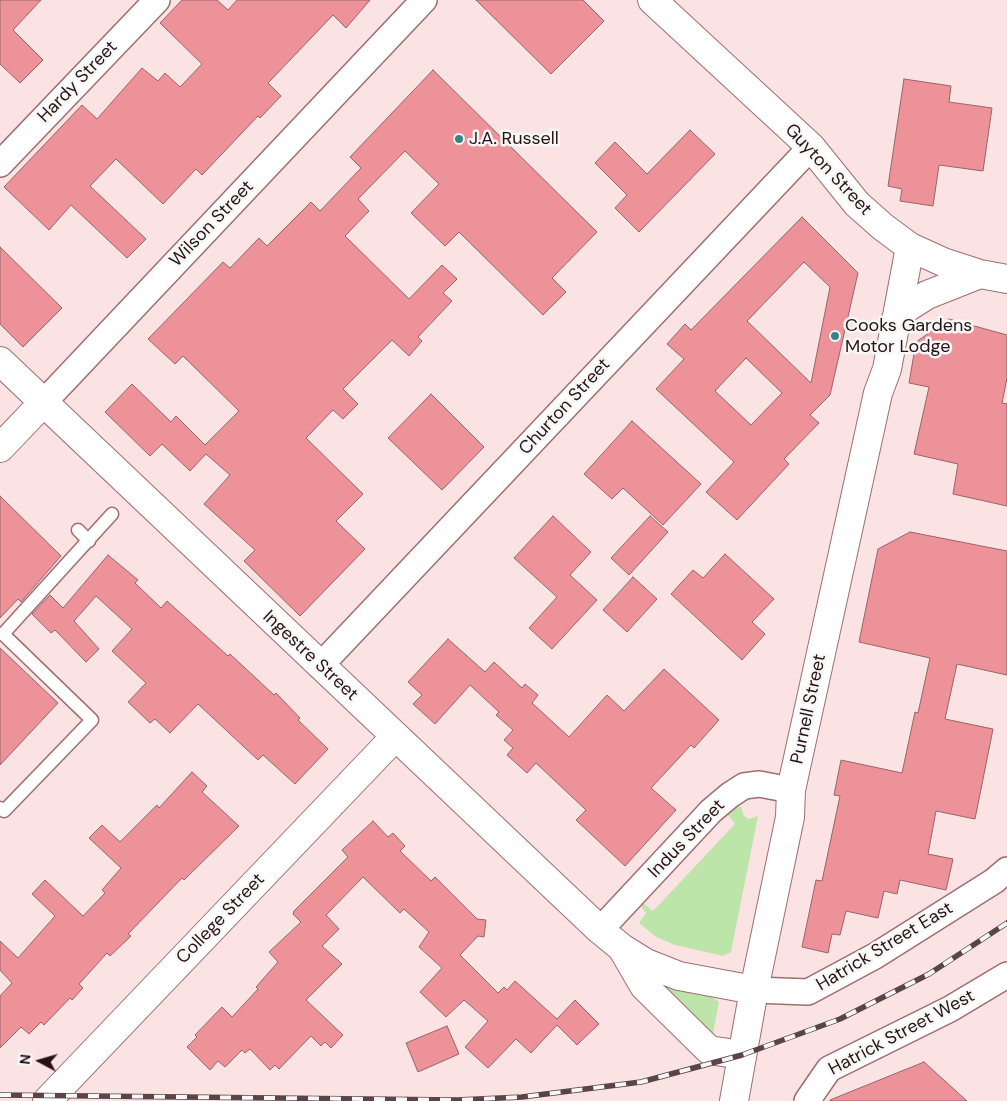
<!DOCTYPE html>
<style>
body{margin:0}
#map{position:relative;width:1007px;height:1101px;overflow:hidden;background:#fbe3e4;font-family:"DM Sans",sans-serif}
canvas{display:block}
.north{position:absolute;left:15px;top:1036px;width:50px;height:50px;-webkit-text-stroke:4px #f7f7f7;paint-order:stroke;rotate:276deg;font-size:14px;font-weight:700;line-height:20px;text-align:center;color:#271315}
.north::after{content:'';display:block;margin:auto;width:18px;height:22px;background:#271315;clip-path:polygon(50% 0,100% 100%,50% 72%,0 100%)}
</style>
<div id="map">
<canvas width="1007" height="1101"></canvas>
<div class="north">N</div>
</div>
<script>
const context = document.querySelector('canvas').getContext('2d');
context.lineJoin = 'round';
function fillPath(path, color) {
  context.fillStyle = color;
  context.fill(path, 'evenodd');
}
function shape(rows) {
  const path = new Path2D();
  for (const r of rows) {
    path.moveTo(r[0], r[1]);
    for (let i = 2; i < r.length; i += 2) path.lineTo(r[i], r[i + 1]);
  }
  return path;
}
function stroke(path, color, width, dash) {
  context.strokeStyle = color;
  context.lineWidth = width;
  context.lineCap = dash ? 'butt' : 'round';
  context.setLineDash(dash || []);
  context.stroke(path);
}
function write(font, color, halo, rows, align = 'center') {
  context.font = font + ' "DM Sans",sans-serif';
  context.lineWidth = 5;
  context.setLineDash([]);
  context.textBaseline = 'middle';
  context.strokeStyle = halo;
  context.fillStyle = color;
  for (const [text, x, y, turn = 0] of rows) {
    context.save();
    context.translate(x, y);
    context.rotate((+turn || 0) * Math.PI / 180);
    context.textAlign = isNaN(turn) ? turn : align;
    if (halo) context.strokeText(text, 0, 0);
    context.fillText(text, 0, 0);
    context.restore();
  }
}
fillPath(shape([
 [737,806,741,807,744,816,749,819,758,816,731,952,723,956,675,945,656,937,639,923,646,913,641,907,643,903,653,911,735,824,727,814],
 [656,984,710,996,719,1002,712,1038]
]), '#bee5a9');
const building = shape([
 [0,0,41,0,13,30,43,60,20,83,0,64,0,0],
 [182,0,217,0,228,10,237,0,370,0,346,28,333,15,268,83,281,96,260,118,258,116,202,175,196,169,163,204,116,159,90,186,146,239,127,258,71,205,49,230,4,187,82,105,97,119,142,68,158,81,165,73,180,87,202,64,160,23,182,0],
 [476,0,583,0,604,21,551,74,476,0],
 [433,70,597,232,552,278,566,292,543,315,459,232,445,246,411,213,439,184,405,151,358,199,369,211,345,236,409,299,442,265,457,279,443,293,452,301,418,337,422,341,409,356,392,340,343,389,358,404,343,419,333,410,306,438,363,494,336,521,365,549,300,616,244,561,255,550,204,504,230,475,206,454,190,471,162,444,150,456,105,412,132,384,171,422,176,416,205,445,239,411,183,356,175,364,148,339,223,262,230,268,259,238,267,246,311,202,320,211,361,168,350,157,433,70],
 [904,79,951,86,949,102,992,108,983,171,939,165,933,206,900,201,902,189,888,186,904,79],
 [690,130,715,154,639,232,615,208,627,195,595,163,615,142,647,174,690,130],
 [802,217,858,273,830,395,810,415,819,423,784,459,789,464,737,520,706,492,734,462,656,389,684,359,667,344,685,324,691,330,802,217],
 [804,262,830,287,811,383,747,321,804,262],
 [746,358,782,393,751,425,715,391,746,358],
 [0,247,62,308,23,347,0,324,0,247],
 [949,319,1007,335,1007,378,1002,403,1007,404,1007,506,953,494,958,464,914,454,929,387,909,383,916,342,949,319],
 [431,394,484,447,442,490,388,438,431,394],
 [632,421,701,484,663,525,623,488,612,499,584,474,632,421],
 [0,496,61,556,21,602,18,599,0,618,0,496],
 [553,516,591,552,570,575,597,600,552,649,529,628,557,597,514,558,553,516],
 [650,516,668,532,629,575,611,558,650,516],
 [910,532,1007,551,1007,675,957,664,945,719,993,729,975,819,936,811,928,854,953,859,946,890,900,880,897,894,884,891,878,918,846,911,840,935,832,934,828,953,802,947,816,880,822,881,840,796,834,795,841,760,902,773,915,712,918,713,930,658,859,642,878,549,910,532],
 [725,554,774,599,752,622,765,634,742,660,671,594,693,570,703,578,725,554],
 [108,555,138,580,135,583,161,608,167,601,228,656,230,654,274,695,276,693,300,718,298,720,328,749,295,784,263,755,258,760,198,704,170,733,155,719,150,723,128,702,146,683,112,651,132,629,96,596,74,621,99,649,86,662,55,630,51,633,32,614,50,595,63,608,108,555],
 [633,577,657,599,627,632,603,610,633,577],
 [448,639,485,672,494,662,522,688,525,684,538,695,532,703,569,737,607,695,624,711,664,669,719,720,694,748,691,745,651,788,676,810,625,866,576,820,586,810,536,763,527,773,507,755,513,748,504,740,513,730,496,715,499,712,470,685,435,724,413,704,422,695,408,682,448,639],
 [0,648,58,703,0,765,0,648],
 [192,772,207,786,202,792,239,826,184,880,182,878,128,934,131,936,110,956,107,953,79,984,83,988,72,1000,70,998,44,1025,41,1022,29,1034,21,1027,0,1048,0,996,12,983,0,970,0,941,18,958,55,916,32,894,45,880,83,916,105,893,102,890,121,868,89,838,102,825,120,842,157,805,159,808,192,772],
 [373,821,388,837,393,833,405,846,400,851,431,881,435,877,477,919,486,920,484,937,478,936,460,955,498,993,504,987,507,990,515,981,557,1019,575,1000,599,1024,581,1041,577,1045,557,1025,531,1053,516,1039,488,1068,465,1047,488,1021,464,1000,446,1017,420,992,442,968,419,947,429,932,404,909,400,913,363,877,326,915,339,929,322,946,342,964,306,1000,343,1035,331,1048,325,1042,321,1046,311,1036,279,1069,275,1065,270,1070,250,1049,245,1053,242,1050,225,1067,218,1061,210,1070,187,1047,197,1037,195,1035,222,1007,232,1017,258,989,256,987,278,962,269,952,301,922,293,914,294,911,348,857,342,850,373,821],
 [447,1026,459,1054,418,1072,406,1043,447,1026],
 [924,1062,967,1101,830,1101,830,1100,924,1062]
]);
fillPath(building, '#ed9299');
stroke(building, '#976468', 1);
const service = shape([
 [78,530,89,541],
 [0,808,4,811,92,720,3,634,112,514]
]);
const minor = shape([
 [0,164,157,0],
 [43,403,424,0],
 [320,666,811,147],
 [600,930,711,811,730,795,744,786,759,784,791,790],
 [754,990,808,992,875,956,994,881,1007,870],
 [807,1101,829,1069,950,1009,1007,975]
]);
const tertiary = shape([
 [0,448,43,403],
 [47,1101,395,737]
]);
const secondary = shape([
 [652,0,811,147,857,204,883,227,910,247,943,262,980,274,1007,279],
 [896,319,905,309,927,295,980,274],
 [0,361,600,930,622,948,646,963,679,976,754,990],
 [623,950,644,986,709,1050,742,1055],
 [734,1101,754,990,790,817,791,790,878,393,887,369,910,247]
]);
stroke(service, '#a06d70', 15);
stroke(minor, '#a06d70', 28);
stroke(tertiary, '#a06d70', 30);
stroke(secondary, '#a06d70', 30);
stroke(service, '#fff', 12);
stroke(minor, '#fff', 25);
stroke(tertiary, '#fff', 28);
stroke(secondary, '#fff', 28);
const rail = shape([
 [0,1095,457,1100,522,1097,641,1082,742,1055,840,1019,929,974,1007,923]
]);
stroke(rail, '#594446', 5.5);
stroke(rail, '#f7f7f7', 4, [11]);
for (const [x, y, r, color] of [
 [459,139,5,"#398282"],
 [835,336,5,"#398282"]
]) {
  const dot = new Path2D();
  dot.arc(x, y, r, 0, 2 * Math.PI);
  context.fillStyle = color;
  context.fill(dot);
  stroke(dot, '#f7f7f7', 2);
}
write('18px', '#271315', '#f7f7f7', [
 ["Hardy Street",78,82,-46],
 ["Guyton Street",828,170,47],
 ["Wilson Street",212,224,-46],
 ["Churton Street",565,407,-47],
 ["Ingestre Street",310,656,43],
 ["Purnell Street",809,709,-78],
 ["Indus Street",687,839,-46],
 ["College Street",221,919,-46],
 ["Hatrick Street East",885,947,-31],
 ["Hatrick Street West",902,1033,-28]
]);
write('18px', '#271315', '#f7f7f7', [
 ["J.A. Russell",469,139],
 ["Cooks Gardens",845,326],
 ["Motor Lodge",845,347]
], 'left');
</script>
